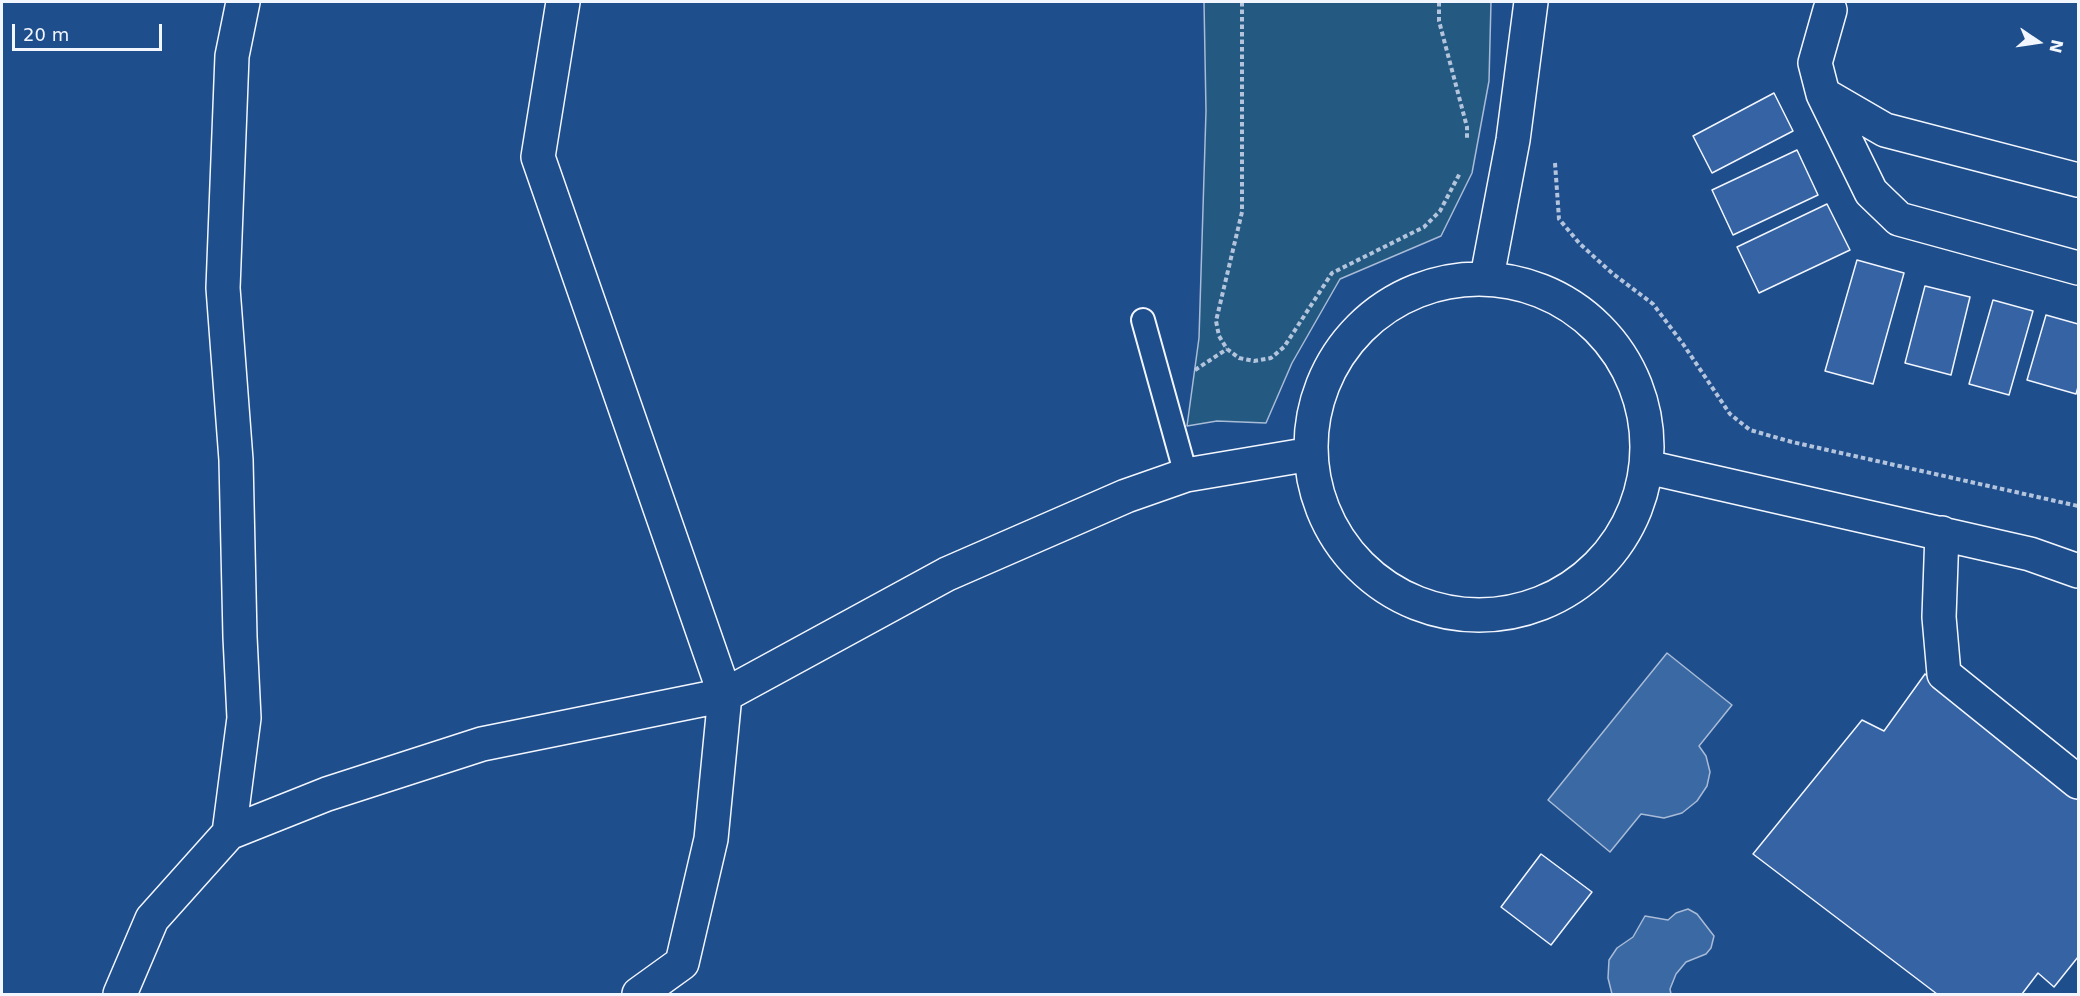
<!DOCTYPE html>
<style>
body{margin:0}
#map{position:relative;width:2080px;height:996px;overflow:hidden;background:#1f4e8c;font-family:"DejaVu Sans",sans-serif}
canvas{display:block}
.frame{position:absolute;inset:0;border:3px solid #f2f6ff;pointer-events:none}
.north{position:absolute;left:2008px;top:12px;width:60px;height:60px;-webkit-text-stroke:4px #1f4e8c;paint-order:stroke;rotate:103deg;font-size:16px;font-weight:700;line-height:24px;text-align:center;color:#f2f6ff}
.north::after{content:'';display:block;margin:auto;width:21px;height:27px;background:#f2f6ff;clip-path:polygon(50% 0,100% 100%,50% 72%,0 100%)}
.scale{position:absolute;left:12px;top:24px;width:150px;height:27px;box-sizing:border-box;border:3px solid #f2f6ff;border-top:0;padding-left:8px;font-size:18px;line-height:21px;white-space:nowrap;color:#f2f6ff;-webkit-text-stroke:4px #1f4e8c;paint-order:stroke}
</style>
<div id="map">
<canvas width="2080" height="996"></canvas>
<div class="frame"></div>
<div class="north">N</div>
<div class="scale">20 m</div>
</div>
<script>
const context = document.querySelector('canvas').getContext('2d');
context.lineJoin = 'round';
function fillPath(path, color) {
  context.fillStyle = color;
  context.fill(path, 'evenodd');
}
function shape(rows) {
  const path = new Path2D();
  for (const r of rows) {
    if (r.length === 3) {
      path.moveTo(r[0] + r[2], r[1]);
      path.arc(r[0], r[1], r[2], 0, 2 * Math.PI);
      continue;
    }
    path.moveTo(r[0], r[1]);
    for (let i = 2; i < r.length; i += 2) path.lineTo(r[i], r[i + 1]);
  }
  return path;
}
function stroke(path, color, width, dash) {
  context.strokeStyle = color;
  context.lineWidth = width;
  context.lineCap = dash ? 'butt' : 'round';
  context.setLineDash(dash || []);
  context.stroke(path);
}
const green = shape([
 [1204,2,1491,2,1489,81,1472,173,1441,236,1340,279,1292,363,1266,423,1217,421,1187,426,1199,338,1206,111,1204,2]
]);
fillPath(green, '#245a82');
stroke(green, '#a8bbd7', 1.5);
const water = shape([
 [1667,653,1732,705,1699,746,1706,756,1710,772,1707,786,1697,801,1682,813,1664,818,1641,814,1610,852,1548,800,1667,653],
 [1688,909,1697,914,1714,936,1711,948,1706,954,1686,962,1676,974,1670,989,1671,994,1612,994,1608,978,1609,960,1617,948,1633,937,1645,916,1668,920,1676,913,1688,909]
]);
fillPath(water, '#3b69a3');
stroke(water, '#a8bbd7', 1.5);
const building = shape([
 [1774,93,1793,131,1712,173,1693,136,1774,93],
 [1797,150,1818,195,1733,235,1712,190,1797,150],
 [1827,204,1850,250,1759,293,1737,247,1827,204],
 [1857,260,1904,273,1873,384,1825,371,1857,260],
 [1925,286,1970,297,1951,375,1905,363,1925,286],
 [1993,300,2033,311,2009,395,1969,384,1993,300],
 [2046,315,2078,324,2078,387,2076,394,2027,380,2046,315],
 [1925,674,2078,800,2078,957,2054,987,2038,973,2022,994,1937,994,1753,854,1862,720,1884,731,1925,674],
 [1541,854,1592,892,1551,945,1501,907,1541,854]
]);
fillPath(building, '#3563a3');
stroke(building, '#f2f6ff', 1.5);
const lane = shape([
 [1143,320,1186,475]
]);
const street = shape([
 [563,2,538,157,725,695,711,839,682,963,639,994],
 [1830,10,1815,63,1823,94,1885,130,2078,180],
 [1823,94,1871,192,1899,219,2078,268],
 [1487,277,1513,140,1531,2],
 [1479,447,168],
 [1647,467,2030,554,2078,571],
 [1942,533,1939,617,1944,674,2078,782],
 [229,833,244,718,240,637,236,460,223,288,232,56,243,2],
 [120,994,152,919,229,833,327,794,482,744,725,695,947,574,1126,496,1186,475,1311,454]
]);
stroke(lane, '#f2f6ff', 26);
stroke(street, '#f2f6ff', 36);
stroke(shape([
 [1242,2,1242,212,1216,321,1219,336,1227,349,1239,358,1254,361,1271,358,1284,347,1332,273,1424,227,1440,211,1460,173],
 [1439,2,1439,21,1467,127,1467,140],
 [1555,163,1559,219,1580,244,1612,273,1653,304,1683,344,1730,414,1750,430,1792,442,2078,506],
 [1195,370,1227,349]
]), '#b3c4dc', 4, [4.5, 3]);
stroke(lane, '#1f4e8c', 22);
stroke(street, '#1f4e8c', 33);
</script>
